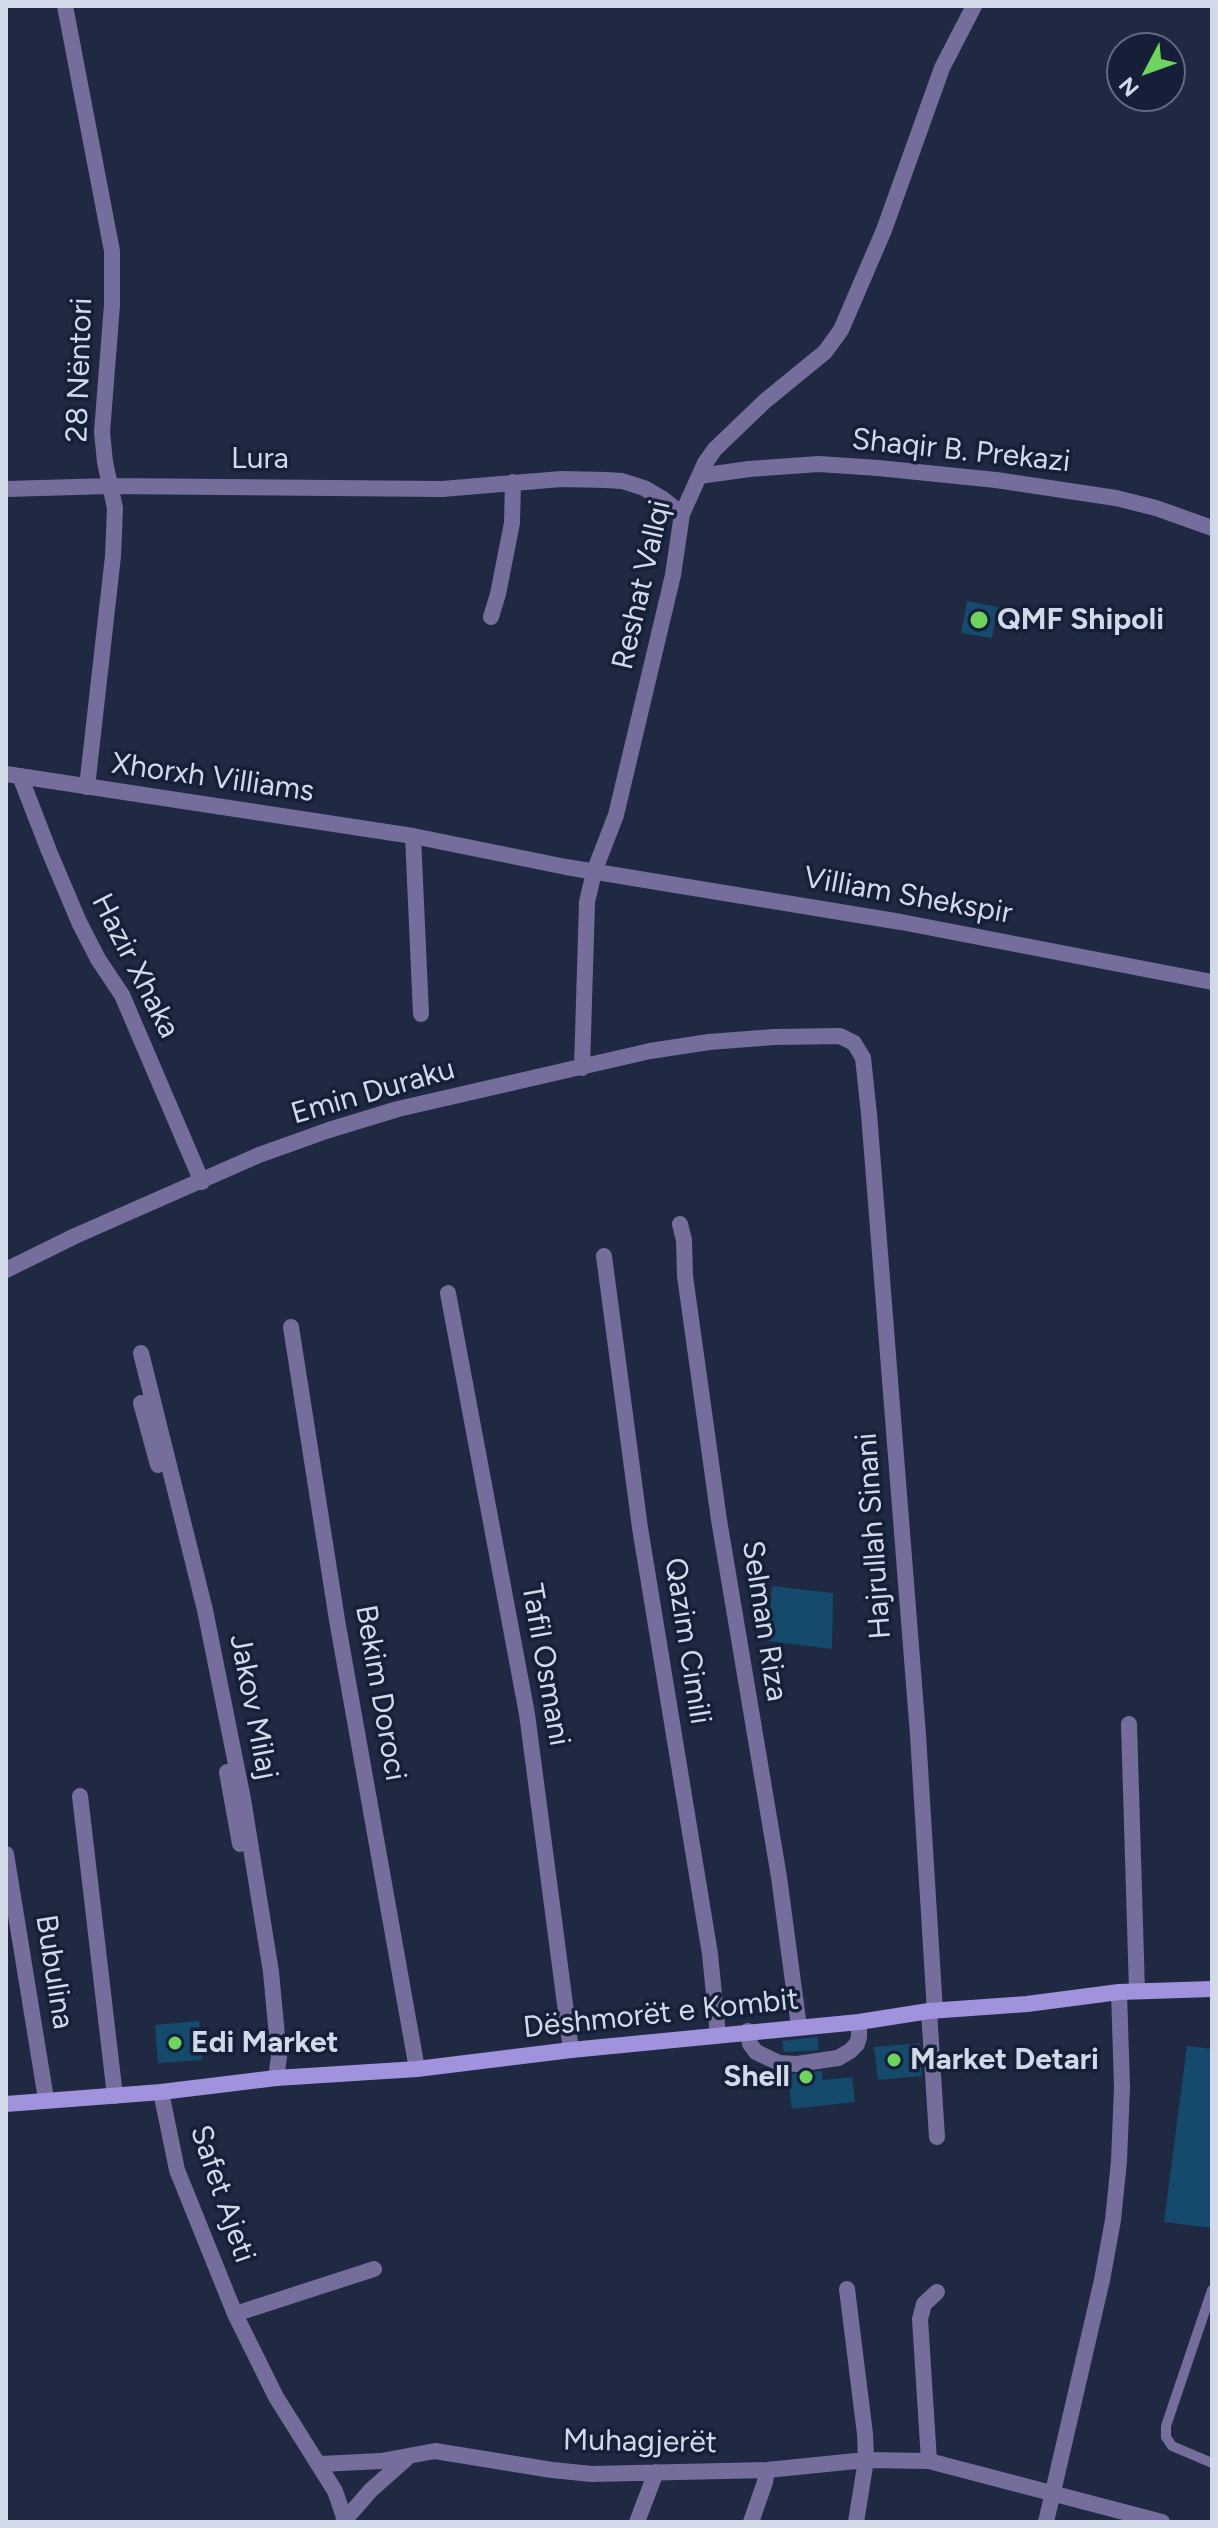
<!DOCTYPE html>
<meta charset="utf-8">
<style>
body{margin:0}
#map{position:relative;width:1218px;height:2528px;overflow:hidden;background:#1f2942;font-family:Figtree,sans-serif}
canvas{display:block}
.frame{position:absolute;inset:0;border:8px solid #d2daea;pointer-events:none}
.north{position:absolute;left:1106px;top:32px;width:80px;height:80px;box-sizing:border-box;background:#161f38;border:2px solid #616a7f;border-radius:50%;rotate:229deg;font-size:22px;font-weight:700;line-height:32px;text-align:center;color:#d2daea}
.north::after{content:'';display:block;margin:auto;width:28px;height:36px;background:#6fd35f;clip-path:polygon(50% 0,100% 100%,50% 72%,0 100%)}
</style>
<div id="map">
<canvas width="1218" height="2528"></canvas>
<div class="frame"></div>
<div class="north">N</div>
</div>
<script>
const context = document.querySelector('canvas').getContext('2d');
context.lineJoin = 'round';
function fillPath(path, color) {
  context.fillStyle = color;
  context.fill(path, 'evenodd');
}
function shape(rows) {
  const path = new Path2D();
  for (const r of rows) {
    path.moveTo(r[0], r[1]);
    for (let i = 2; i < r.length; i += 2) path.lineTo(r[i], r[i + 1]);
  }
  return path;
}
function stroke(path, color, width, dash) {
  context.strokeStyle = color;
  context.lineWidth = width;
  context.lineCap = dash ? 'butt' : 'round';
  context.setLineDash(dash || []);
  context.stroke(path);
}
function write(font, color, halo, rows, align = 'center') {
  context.font = font + ' Figtree,sans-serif';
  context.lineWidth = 7;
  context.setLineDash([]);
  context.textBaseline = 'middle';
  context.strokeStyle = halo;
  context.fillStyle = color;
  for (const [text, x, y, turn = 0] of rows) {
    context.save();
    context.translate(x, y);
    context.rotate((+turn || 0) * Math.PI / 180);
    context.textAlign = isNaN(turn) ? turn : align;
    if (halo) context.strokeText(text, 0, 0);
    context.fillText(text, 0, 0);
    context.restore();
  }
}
fillPath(shape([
 [967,601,998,607,992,638,961,633],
 [772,1586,833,1593,832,1649,768,1641],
 [199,2021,202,2060,158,2063,155,2025],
 [817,2037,819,2050,784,2052,782,2041],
 [920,2043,922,2076,878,2080,874,2047],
 [1187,2046,1212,2049,1212,2228,1164,2222],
 [822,2071,823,2080,852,2077,855,2102,792,2109,787,2074]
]), '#154a6c');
stroke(shape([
 [1212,2290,1166,2426,1166,2437,1172,2446,1212,2463]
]), '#756d9c', 10);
stroke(shape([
 [65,6,112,251,112,305,102,432,105,462,115,508,113,556,87,787],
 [699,476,749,469,819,464,878,468,996,480,1116,498,1156,508,1212,528],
 [6,489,110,486,442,489,561,479,606,480,622,481,644,488,663,499,682,514],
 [491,617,498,594,512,523,513,482],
 [20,776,49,851,79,922,98,959,122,995,202,1182],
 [413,836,421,1014],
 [582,1068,587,902,594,872,616,815,673,575,682,514,705,463,715,449,765,401,825,352,841,330,884,230,942,68,974,6],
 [680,1224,684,1240,685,1276,719,1520,779,1877,799,2027],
 [604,1256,640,1528,710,1954,718,2035],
 [6,1270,75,1236,259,1155,329,1130,398,1109,650,1051,709,1042,774,1037,840,1036,854,1043,863,1058,869,1114,918,1735,935,2011],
 [448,1293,527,1714,571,2050],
 [291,1327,337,1620,417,2069],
 [141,1353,205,1610,243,1799,271,1972,279,2057,276,2078],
 [141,1403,158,1465],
 [1129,1724,1137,1991],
 [227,1772,240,1844],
 [80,1796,115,2096],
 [6,1854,46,2099],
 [929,2011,937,2137],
 [748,2031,750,2044,756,2052,779,2063,797,2064,838,2058,850,2051,857,2044,859,2037,859,2022],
 [161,2092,177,2170,235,2314,276,2397,335,2491,345,2520],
 [847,2289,865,2434,866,2460,856,2522],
 [235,2314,374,2269],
 [929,2461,920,2319,924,2304,937,2292],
 [320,2464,381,2461,435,2451,552,2470,592,2474,767,2470,866,2460,929,2461,1162,2522],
 [343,2522,371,2490,407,2458],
 [637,2522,656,2472],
 [751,2522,765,2482,767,2470],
 [1046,2522,1102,2280,1113,2220,1119,2161,1122,2087,1119,1992]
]), '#756d9c', 16);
stroke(shape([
 [6,774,413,836,566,867,901,922,1212,982]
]), '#756d9c', 16);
stroke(shape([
 [6,2104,161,2092,276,2078,417,2069,571,2050,859,2022,929,2011,1027,2004,1119,1992,1212,1989]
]), '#a092dd', 16);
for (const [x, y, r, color] of [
 [979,620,10,"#6fd35f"],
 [175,2043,8,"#6fd35f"],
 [894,2060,8,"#6fd35f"],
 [806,2077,8,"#6fd35f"]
]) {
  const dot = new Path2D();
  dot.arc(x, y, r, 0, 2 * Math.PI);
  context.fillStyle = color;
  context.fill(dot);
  stroke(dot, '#161f38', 3);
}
write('30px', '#d2daea', '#161f38', [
 ["28 Nëntori",80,370,-88],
 ["Shaqir B. Prekazi",961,451,6],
 ["Lura",260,459],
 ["Reshat Vallqi",642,585,-77],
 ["Xhorxh Villiams",213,778,8],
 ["Villiam Shekspir",908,896,10],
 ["Hazir Xhaka",135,966,63],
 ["Emin Duraku",373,1092,-16],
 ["Hajrullah Sinani",874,1536,-94],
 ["Selman Riza",764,1621,81],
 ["Qazim Cimili",687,1641,81],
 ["Tafil Osmani",545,1665,80],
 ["Bekim Doroci",380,1693,80],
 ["Jakov Milaj",253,1707,79],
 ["Bubulina",54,1972,81],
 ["Dëshmorët e Kombit",661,2014,-6],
 ["Safet Ajeti",222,2194,71],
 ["Muhagjerët",640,2442,1]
]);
write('bold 30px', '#d2daea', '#161f38', [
 ["QMF Shipoli",997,620],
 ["Edi Market",191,2043],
 ["Market Detari",910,2060],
 ["Shell",790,2077,"right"]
], 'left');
</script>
